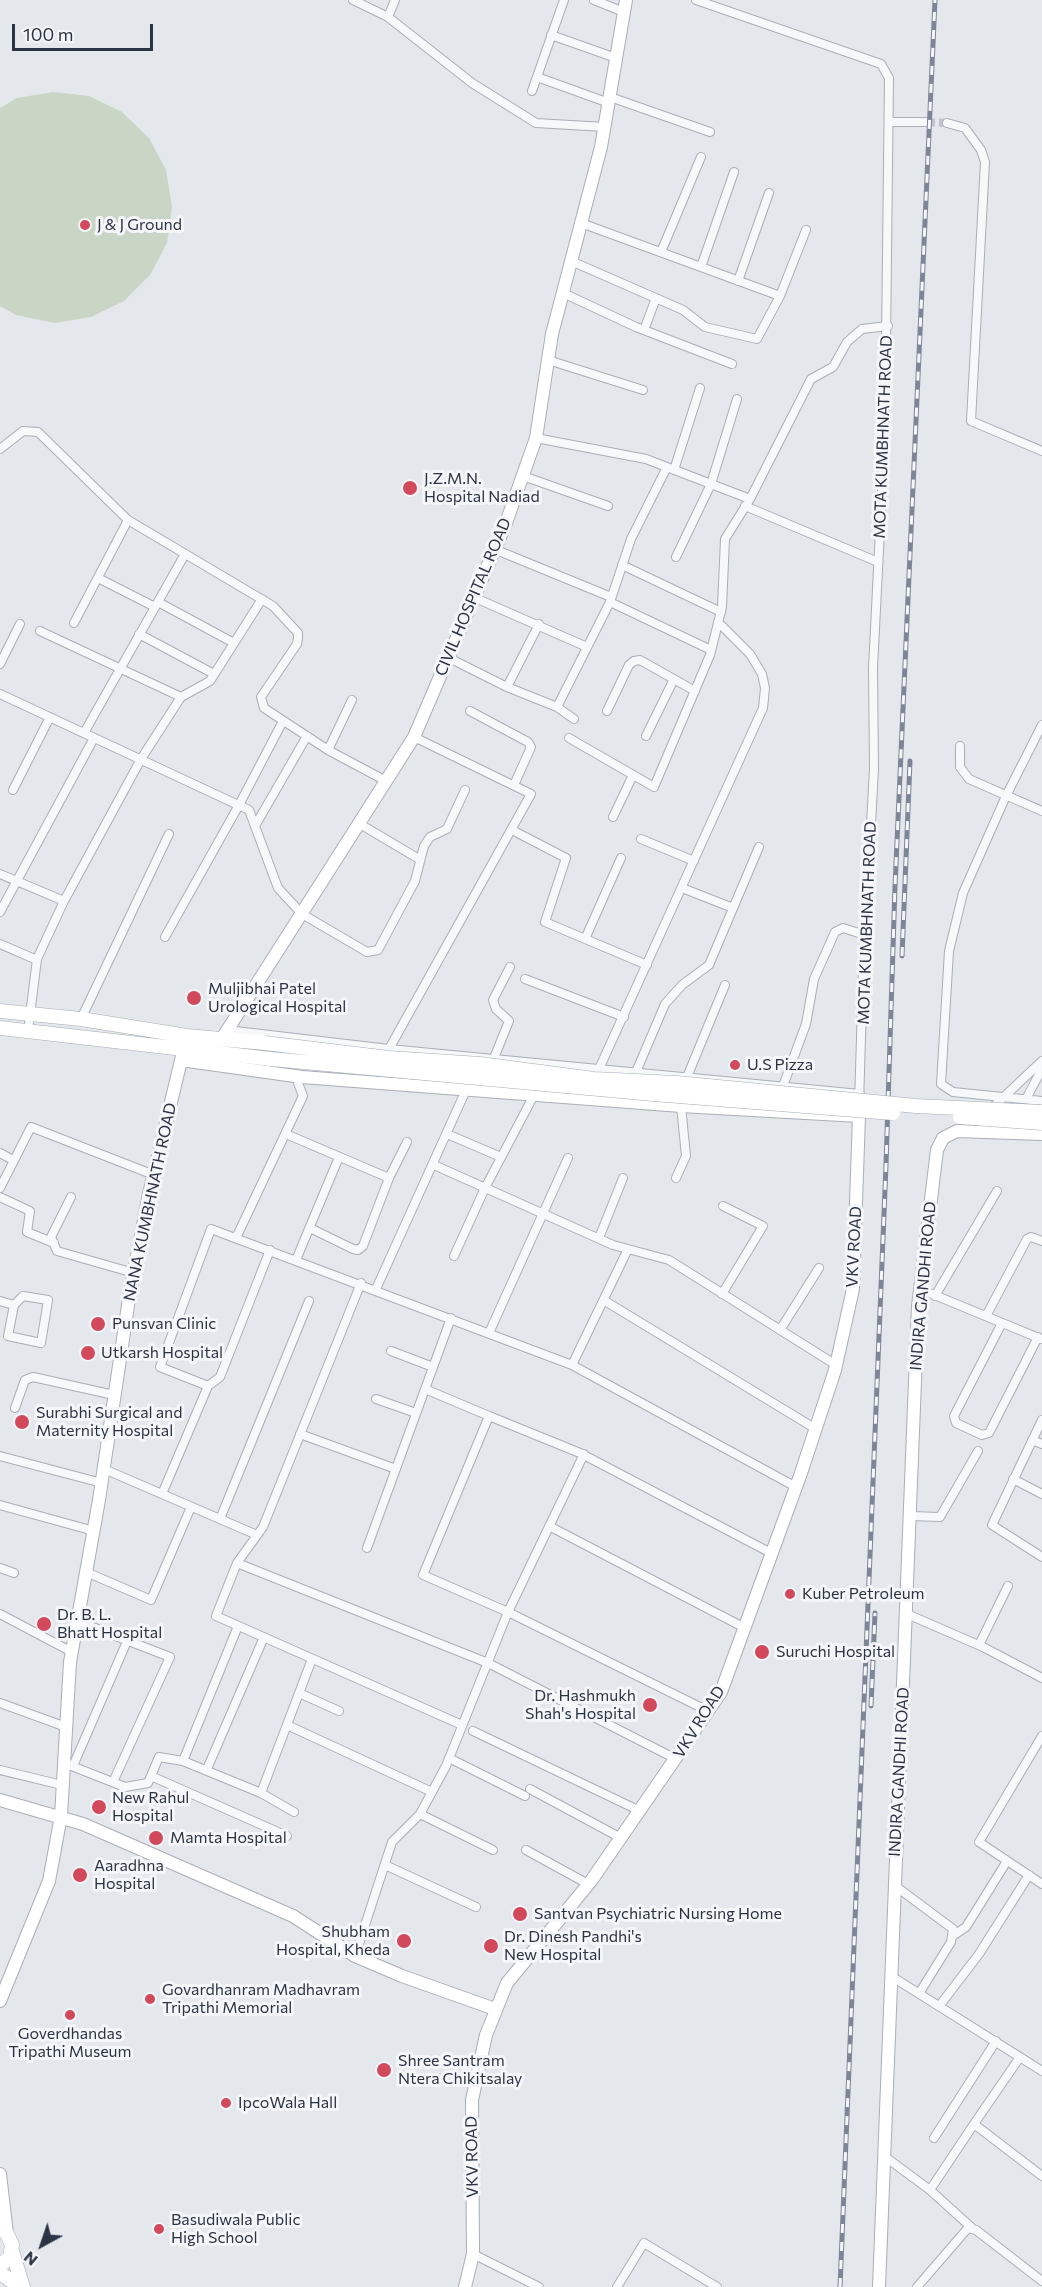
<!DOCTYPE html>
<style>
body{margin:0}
#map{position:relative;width:1042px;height:2287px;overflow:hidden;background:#e4e7ec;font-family:Commissioner,sans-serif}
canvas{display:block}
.north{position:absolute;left:12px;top:2215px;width:60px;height:60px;-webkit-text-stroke:4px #f4f6f9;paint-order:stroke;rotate:220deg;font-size:16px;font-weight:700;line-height:24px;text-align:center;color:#2b3445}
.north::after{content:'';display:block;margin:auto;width:21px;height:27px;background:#2b3445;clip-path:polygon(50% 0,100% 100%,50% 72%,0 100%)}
.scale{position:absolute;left:12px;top:24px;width:141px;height:27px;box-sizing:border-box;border:3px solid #2b3445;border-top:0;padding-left:8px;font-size:18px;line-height:21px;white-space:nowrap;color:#2b3445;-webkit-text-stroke:4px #f4f6f9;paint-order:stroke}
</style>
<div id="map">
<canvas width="1042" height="2287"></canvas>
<div class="north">N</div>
<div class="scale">100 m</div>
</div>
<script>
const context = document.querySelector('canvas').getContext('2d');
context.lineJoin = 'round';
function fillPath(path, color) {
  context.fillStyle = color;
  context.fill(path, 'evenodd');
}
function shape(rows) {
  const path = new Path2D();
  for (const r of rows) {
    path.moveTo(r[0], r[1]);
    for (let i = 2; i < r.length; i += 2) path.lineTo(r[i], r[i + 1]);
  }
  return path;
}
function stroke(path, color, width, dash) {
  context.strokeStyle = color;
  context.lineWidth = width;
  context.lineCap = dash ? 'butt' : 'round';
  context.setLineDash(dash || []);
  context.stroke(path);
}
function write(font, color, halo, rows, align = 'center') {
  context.font = font + ' Commissioner,sans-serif';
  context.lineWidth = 6;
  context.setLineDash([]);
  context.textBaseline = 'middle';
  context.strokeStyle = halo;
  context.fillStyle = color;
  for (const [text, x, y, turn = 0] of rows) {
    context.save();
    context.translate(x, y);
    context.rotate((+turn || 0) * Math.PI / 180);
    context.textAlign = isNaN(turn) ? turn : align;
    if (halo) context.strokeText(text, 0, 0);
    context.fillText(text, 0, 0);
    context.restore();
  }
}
fillPath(shape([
 [53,92,89,96,122,112,149,138,166,170,172,207,167,243,150,275,124,301,91,317,55,323,16,315,0,306,0,108,17,98]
]), '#c9d6c5');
stroke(shape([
 [927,122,947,123]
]), '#bfc3cb', 8, [8, 4]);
const street = shape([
 [353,0,388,17,472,83,536,123,605,127],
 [594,0,624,12],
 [696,0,881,64,889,78,885,431,873,668,874,769,863,971,859,1104],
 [388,17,395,0],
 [551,35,616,58],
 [537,77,609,103],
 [532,91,564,0],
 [610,97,710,132],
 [889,122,927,122],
 [947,123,965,128,981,150,985,162,971,421,1042,451],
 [581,223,780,296],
 [661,252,701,157],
 [571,261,683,310,705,327,757,339,780,296,806,230],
 [701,267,734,172],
 [738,281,769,193],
 [563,293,636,327,732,364],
 [644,330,656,298],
 [548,360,643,390],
 [536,438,646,459,750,499],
 [0,449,23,431,38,432,128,520,273,606,298,633,298,638,297,644,261,697,264,708,328,750,386,781],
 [674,470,700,388],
 [523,476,608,506],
 [745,506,878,562],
 [494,549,611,597],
 [676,557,711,484,737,399],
 [622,565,721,612],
 [98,578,155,607],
 [473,597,587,647],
 [158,602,234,643],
 [610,602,711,650],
 [74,623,128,520],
 [40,631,181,697],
 [139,634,214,674],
 [447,657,507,687,557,707,574,719],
 [0,664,20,624],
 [507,687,539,624],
 [0,694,249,810,278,888,302,914,367,952,378,950,415,881,424,846,430,837,447,829,465,790],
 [557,707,610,602,631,539,667,467],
 [470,711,528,742,531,747,514,785],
 [607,711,629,665,634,661,640,660,695,691],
 [1042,725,1006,796,963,893,949,951,941,1084,953,1092,1042,1101],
 [84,733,185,554],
 [646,736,674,679],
 [569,738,654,787,710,655,722,607,725,539,750,499,811,379,833,367,847,342,862,329,888,326],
 [960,746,960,767,969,779,1042,811],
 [328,750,352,700],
 [13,790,50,717],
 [613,817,633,775],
 [360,824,419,859],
 [255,826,307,736],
 [512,830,566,858,545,922,647,965],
 [641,839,694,861],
 [0,874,64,901,141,759,181,697,210,681,262,599],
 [682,888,733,908],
 [0,912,94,738],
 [165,937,239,805,283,721],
 [585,939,621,858],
 [0,944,37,960],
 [525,979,624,1017],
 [81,1019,169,834],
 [227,1030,389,1049,860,1094],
 [28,1031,37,959,64,901],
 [389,1049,531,794,414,737],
 [494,1058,509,1021,496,1009,493,1000,510,967],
 [599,1069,763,708,765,688,762,674,750,654,718,622],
 [636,1072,665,1004,682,985,709,965,759,847],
 [687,1077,725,985],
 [783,1086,806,1024,814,979,835,932,843,928,865,935],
 [1026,1099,1042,1069],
 [990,1110,1042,1061],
 [286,1134,389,1178],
 [447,1134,501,1157],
 [0,1153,13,1160],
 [434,1165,613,1245,669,1260,836,1365],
 [676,1178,686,1156,681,1106],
 [0,1188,31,1127,154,1175],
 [0,1197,30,1211,27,1232,54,1243],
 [71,1197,51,1237,57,1251,134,1273],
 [310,1228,353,1249,358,1250,363,1246,389,1178,407,1142],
 [236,1238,303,1096,298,1083,302,1077],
 [599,1238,623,1178],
 [454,1256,485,1188,534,1095],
 [296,1260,339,1157],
 [361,1283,263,1527,237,1563,216,1616,462,1725],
 [376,1289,466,1090],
 [920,1289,1041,1339],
 [722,1294,763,1226,723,1206],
 [23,1296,48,1300,41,1343,8,1336,14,1305,23,1296],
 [935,1296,997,1191],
 [0,1301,14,1305],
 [605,1301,816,1429],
 [986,1316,1027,1239,1031,1237,1042,1241],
 [1002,1323,954,1416,956,1423,982,1435,989,1433,1038,1337],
 [780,1330,819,1268],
 [489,1333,568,1158],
 [391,1351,433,1367],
 [572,1365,628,1249],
 [208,1386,160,1367,211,1229,572,1365,796,1487],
 [425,1389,489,1416],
 [376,1399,416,1413],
 [15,1408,25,1380,33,1377,114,1395],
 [1042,1420,992,1525,1042,1557],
 [300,1434,396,1469],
 [1032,1440,1042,1444],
 [0,1456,102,1483],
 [104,1469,257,1535],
 [1013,1479,1042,1494],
 [162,1494,208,1386,220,1377,270,1250],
 [0,1505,94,1531],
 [910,1516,940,1517,978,1451],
 [220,1519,309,1301],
 [549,1526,743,1627],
 [367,1548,451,1318],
 [237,1563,488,1663,676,1759],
 [0,1568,14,1573],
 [86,1572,151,1600,191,1507],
 [0,1614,72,1652],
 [907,1614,983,1647,1042,1678],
 [77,1621,170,1657,113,1782],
 [979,1645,1008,1586],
 [299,1693,339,1711],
 [0,1703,66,1727],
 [708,1711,508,1612,423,1575,489,1416,580,1453,771,1553],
 [287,1725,432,1792],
 [473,1731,640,1811],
 [1042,1736,979,1842,1042,1884],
 [449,1758,525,1796],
 [183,1761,238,1626],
 [64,1763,125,1787,148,1783,159,1757,183,1761,261,1793,294,1812],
 [73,1766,128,1639],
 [207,1769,264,1637],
 [0,1770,62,1785],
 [151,1776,287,1836],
 [530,1789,621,1838],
 [261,1793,312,1659],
 [420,1814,493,1850],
 [526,1850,588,1884],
 [385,1865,476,1907],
 [894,1885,953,1929,951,1942,920,1992],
 [954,1935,966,1927,1007,1861],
 [355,1956,392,1842,420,1814,446,1766,508,1612,584,1454],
 [891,1976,1042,2071],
 [940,2005,979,1954,1029,1875],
 [974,2124,1020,2057],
 [934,2138,996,2041],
 [884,2156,930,2190,974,2124,1042,2176],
 [930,2190,972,2228],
 [473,2254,539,2287],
 [617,2287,644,2243,717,2287],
 [917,2287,968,2228,976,2230,1042,2281]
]);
const secondary = shape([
 [221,1040,414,737,506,523,536,438,552,334,601,147,626,0],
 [181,1060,302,1077,681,1106,859,1116,853,1289,835,1370,800,1476,721,1692,591,1881,507,1983,486,2035,472,2100,473,2254,465,2287],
 [0,1800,83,1824,293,1916,355,1956,402,1976,495,2009],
 [0,2001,49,1881,61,1816,70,1662,99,1500,130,1292,149,1194,183,1052],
 [0,2174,7,2234],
 [879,2287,918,1306,937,1150,943,1138,957,1131,1042,1134]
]);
const primary = shape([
 [0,1011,81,1019,187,1036,265,1043],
 [0,1028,271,1059],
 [0,2228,7,2234,12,2245,10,2257,0,2266],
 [12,2251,23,2287],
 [0,2273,20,2287]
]);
stroke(street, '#a9aeb7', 10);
stroke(secondary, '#a9aeb7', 14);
stroke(primary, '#a3abb8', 15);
stroke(street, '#f7f8fa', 8);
stroke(secondary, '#fff', 12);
stroke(primary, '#fff', 14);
const rail = shape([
 [902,956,910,761],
 [871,1706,875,1613],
 [840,2287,886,1165,895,886,935,0]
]);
stroke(rail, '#7d8696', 5);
stroke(rail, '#f4f6f9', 3, [9]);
const primaryBridge = shape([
 [265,1043,389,1058,480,1064,594,1079,677,1083,916,1106,1042,1112],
 [271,1059,653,1094,893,1113],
 [960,1117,1042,1123]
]);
stroke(primaryBridge, '#a3abb8', 15, []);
stroke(primaryBridge, '#fff', 14);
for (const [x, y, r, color] of [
 [85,225,6,"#d1495b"],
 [410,488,8,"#d1495b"],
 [194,998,8,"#d1495b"],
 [735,1065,6,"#d1495b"],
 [98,1324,8,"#d1495b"],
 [88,1353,8,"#d1495b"],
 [22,1422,8,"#d1495b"],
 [790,1594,6,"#d1495b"],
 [44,1624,8,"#d1495b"],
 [762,1652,8,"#d1495b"],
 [650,1705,8,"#d1495b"],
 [99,1807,8,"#d1495b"],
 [156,1838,8,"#d1495b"],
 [80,1875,8,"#d1495b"],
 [520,1914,8,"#d1495b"],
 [404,1941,8,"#d1495b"],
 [491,1946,8,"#d1495b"],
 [150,1999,6,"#d1495b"],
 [70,2015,6,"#d1495b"],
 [384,2070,8,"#d1495b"],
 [226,2103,6,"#d1495b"],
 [159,2229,6,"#d1495b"]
]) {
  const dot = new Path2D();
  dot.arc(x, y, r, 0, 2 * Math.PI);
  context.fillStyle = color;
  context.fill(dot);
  stroke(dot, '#f4f6f9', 2);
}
write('16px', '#2b3445', '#f4f6f9', [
 ["J & J Ground",97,225],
 ["J.Z.M.N.",424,479],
 ["Hospital Nadiad",424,497],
 ["Muljibhai Patel",208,989],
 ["Urological Hospital",208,1007],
 ["U.S Pizza",747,1065],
 ["Punsvan Clinic",112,1324],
 ["Utkarsh Hospital",101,1353],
 ["Surabhi Surgical and",36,1413],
 ["Maternity Hospital",36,1431],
 ["Kuber Petroleum",802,1594],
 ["Dr. B. L.",57,1615],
 ["Bhatt Hospital",57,1633],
 ["Suruchi Hospital",776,1652],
 ["Dr. Hashmukh",636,1696,"right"],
 ["Shah's Hospital",636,1714,"right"],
 ["New Rahul",112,1798],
 ["Hospital",112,1816],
 ["Mamta Hospital",170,1838],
 ["Aaradhna",94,1866],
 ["Hospital",94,1884],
 ["Santvan Psychiatric Nursing Home",534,1914],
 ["Shubham",390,1932,"right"],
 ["Hospital, Kheda",390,1950,"right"],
 ["Dr. Dinesh Pandhi's",504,1937],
 ["New Hospital",504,1955],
 ["Govardhanram Madhavram",162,1990],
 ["Tripathi Memorial",162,2008],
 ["Goverdhandas",70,2034,"center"],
 ["Tripathi Museum",70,2052,"center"],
 ["Shree Santram",398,2061],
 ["Ntera Chikitsalay",398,2079],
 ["IpcoWala Hall",238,2103],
 ["Basudiwala Public",171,2220],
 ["High School",171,2238]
], 'left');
write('16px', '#2b3445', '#f4f6f9', [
 ["MOTA KUMBHNATH ROAD",883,437,-88],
 ["CIVIL HOSPITAL ROAD",473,597,-67],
 ["MOTA KUMBHNATH ROAD",867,923,-88],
 ["NANA KUMBHNATH ROAD",150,1202,-78],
 ["VKV ROAD",854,1247,-87],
 ["INDIRA GANDHI ROAD",923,1286,-85],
 ["VKV ROAD",699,1722,-58],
 ["INDIRA GANDHI ROAD",899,1772,-87],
 ["VKV ROAD",472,2157,-91]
]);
</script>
